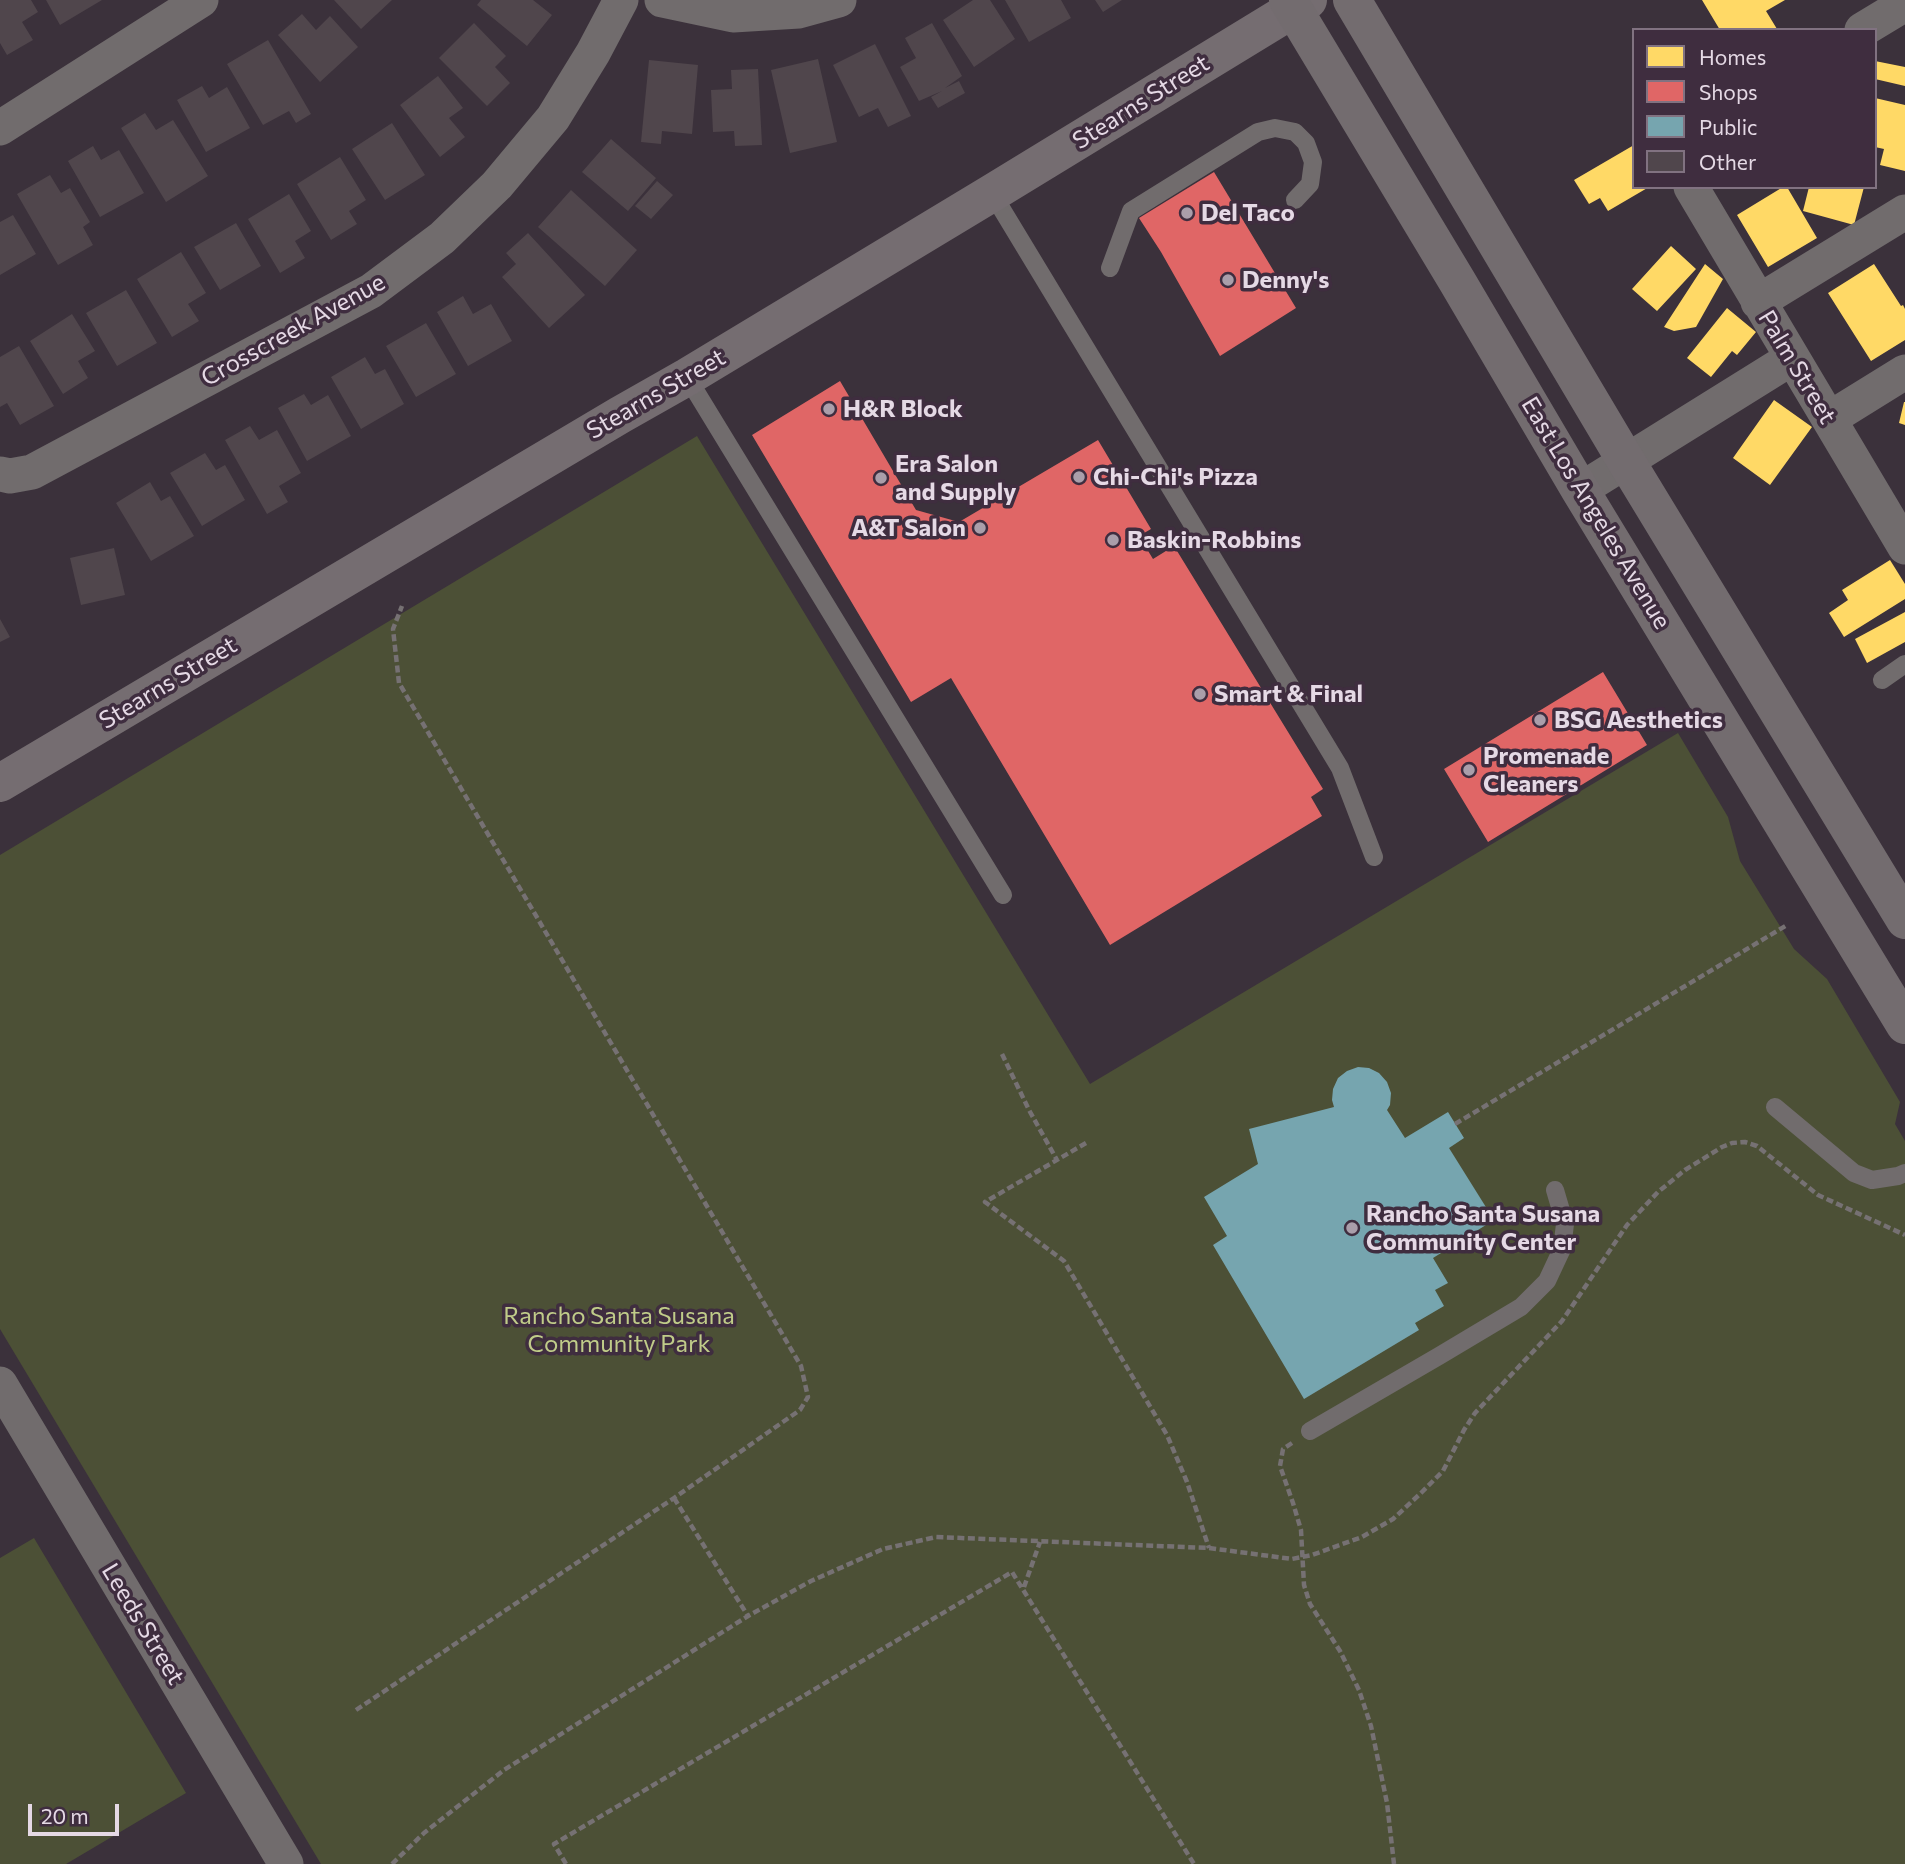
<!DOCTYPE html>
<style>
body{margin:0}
#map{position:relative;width:1905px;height:1864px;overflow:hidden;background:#3b313b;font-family:Commissioner,sans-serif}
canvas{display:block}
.legend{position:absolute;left:1632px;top:28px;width:245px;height:161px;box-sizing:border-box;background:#3f2d3f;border:2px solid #817281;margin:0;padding:9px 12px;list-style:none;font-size:21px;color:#e5d9e5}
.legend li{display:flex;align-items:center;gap:14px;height:35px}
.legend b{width:35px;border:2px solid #817281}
.scale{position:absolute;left:28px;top:1804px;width:91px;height:32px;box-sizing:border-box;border:4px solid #e5d9e5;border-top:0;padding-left:9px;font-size:21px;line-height:24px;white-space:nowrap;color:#e5d9e5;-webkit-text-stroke:5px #3f2d3f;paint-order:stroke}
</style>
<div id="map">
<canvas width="1905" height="1864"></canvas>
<ul class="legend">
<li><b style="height:19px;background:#ffd966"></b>Homes</li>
<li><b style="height:19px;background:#e06666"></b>Shops</li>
<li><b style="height:19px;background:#76a5af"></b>Public</li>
<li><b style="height:19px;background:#50464c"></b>Other</li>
</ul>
<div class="scale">20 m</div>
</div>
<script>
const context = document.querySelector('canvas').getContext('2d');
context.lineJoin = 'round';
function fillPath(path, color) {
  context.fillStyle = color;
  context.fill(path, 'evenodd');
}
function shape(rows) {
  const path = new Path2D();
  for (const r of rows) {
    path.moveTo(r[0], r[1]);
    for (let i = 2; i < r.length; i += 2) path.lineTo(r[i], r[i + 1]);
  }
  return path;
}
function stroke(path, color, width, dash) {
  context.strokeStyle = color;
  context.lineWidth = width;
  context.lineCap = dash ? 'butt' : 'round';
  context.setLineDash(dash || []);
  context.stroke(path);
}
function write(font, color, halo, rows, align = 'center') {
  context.font = font + ' Commissioner,sans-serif';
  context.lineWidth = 7;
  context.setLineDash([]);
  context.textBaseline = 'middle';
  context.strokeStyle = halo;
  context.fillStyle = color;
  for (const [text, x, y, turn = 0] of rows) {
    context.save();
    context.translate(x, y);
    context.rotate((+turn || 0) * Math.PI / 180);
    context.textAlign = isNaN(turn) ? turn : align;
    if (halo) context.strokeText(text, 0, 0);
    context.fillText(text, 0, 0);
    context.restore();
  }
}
fillPath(shape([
 [697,436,1090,1084,1678,733,1728,817,1740,861,1794,949,1827,979,1900,1102,1895,1124,1905,1141,1905,1864,321,1864,0,1329,0,855],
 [34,1538,186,1793,66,1864,0,1864,0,1558]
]), '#4c5036');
fillPath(shape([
 [1702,0,1785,0,1766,11,1777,29,1776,30,1720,30],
 [1875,61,1905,67,1905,86,1875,79],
 [1875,98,1905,105,1905,171,1880,165,1884,149,1875,147],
 [1634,145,1634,187,1649,187,1608,211,1600,198,1589,204,1574,180],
 [1783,187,1787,187,1817,238,1768,267,1737,215],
 [1809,187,1864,187,1854,225,1803,211],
 [1671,246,1696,269,1657,311,1632,289],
 [1705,264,1723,279,1696,327,1674,331,1664,327],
 [1874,264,1901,306,1903,305,1905,309,1905,340,1871,361,1828,293],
 [1727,308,1756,332,1737,355,1732,351,1711,377,1687,358],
 [1774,400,1812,427,1770,485,1733,458],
 [1904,402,1905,402,1905,425,1899,423],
 [1890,560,1905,584,1905,599,1844,637,1829,613,1848,600,1842,590],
 [1905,612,1905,642,1867,663,1855,639]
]), '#ffd966');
fillPath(shape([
 [1214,172,1296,308,1220,356,1161,252,1139,218],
 [840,381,916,510,959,522,1098,440,1151,529,1139,536,1153,559,1174,546,1323,789,1311,797,1322,816,1110,945,951,678,911,702,752,435],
 [1603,672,1647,745,1488,842,1444,769]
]), '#e06666');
fillPath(shape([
 [1358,1067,1369,1068,1379,1073,1387,1082,1391,1093,1390,1105,1387,1110,1405,1138,1448,1112,1464,1138,1449,1148,1494,1220,1433,1258,1448,1283,1435,1290,1444,1306,1415,1323,1419,1330,1304,1399,1213,1245,1227,1236,1204,1197,1258,1164,1249,1129,1334,1107,1332,1100,1333,1089,1338,1078,1347,1071]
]), '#76a5af');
fillPath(shape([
 [0,0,31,0,38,12,22,22,33,40,7,55,0,43],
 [46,0,102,0,60,25],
 [334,0,392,0,361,29],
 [481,0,533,0,552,15,527,46,477,5],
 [973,0,990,0,1015,39,974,67,943,20],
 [1005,0,1061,0,1071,18,1029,42],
 [1095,0,1122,0,1103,12],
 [302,14,316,30,330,16,358,47,320,82,278,35],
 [474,23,506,56,495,67,510,83,487,106,439,58],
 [932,23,962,76,945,88,959,81,965,93,938,108,931,97,942,91,919,101,900,67,916,58,905,38],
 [268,40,311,114,296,123,289,111,263,125,227,64],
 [875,44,911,116,888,127,878,108,859,117,833,65],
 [818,59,837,142,790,153,771,70],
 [649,60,698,65,692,134,662,131,661,144,641,142],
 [758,69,762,145,735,146,734,131,713,132,711,90,732,89,731,70],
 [438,76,463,108,449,118,465,137,440,157,400,105],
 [202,86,209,98,227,87,250,128,206,152,177,100],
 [145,113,156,130,173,120,208,176,166,202,121,128],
 [392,123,425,175,385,200,352,149],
 [611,139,656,178,628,211,582,172],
 [93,146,101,160,119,150,144,193,100,217,68,161],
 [340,157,366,200,349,211,357,224,331,240,297,184],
 [50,175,61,193,70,188,90,222,83,227,93,245,58,265,17,194],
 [657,181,673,195,651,219,635,206],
 [571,190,637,250,605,286,538,227],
 [289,194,311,231,295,241,305,258,280,273,248,219],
 [13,215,36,254,0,275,0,222],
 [236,223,261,266,220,290,194,247],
 [528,233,585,295,549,328,502,277,516,264,506,253],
 [181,252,206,293,188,304,199,321,172,337,137,279],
 [126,290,157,343,117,366,86,313],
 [463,296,473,314,491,304,512,341,468,366,437,312],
 [72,314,95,351,78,361,88,378,63,394,30,341],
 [426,323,456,374,416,397,386,346],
 [19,346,54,406,20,425,7,403,0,407,0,357],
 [365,357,375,374,385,369,404,404,361,429,331,377],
 [304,394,311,405,328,395,351,436,307,461,278,408],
 [250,426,259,440,277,430,301,473,279,486,288,502,267,514,225,440],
 [205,453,216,470,225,465,245,500,202,526,170,473],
 [150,482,161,501,170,496,194,536,151,561,116,503],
 [114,548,125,595,81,605,70,558],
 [0,619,10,637,0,642]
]), '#50464c');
stroke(shape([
 [1002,1054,1029,1110,1057,1160],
 [1455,1124,1787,925],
 [1086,1143,985,1202,1064,1261,1167,1435,1187,1482,1209,1548],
 [1292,1443,1283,1449,1280,1466,1293,1503,1301,1530,1304,1585,1310,1604,1340,1651,1359,1690,1371,1726,1387,1803,1394,1864],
 [674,1498,748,1616],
 [1024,1587,1040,1542],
 [356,1710,674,1498,800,1410,808,1397,801,1366,399,683,393,629,402,606],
 [392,1864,424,1833,504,1770,748,1616,811,1581,883,1549,936,1537,1209,1548,1292,1559,1312,1555,1362,1537,1393,1519,1421,1493,1443,1471,1464,1430,1475,1413,1562,1321,1627,1225,1658,1192,1685,1170,1722,1147,1732,1143,1745,1142,1757,1146,1818,1195,1905,1235],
 [566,1864,554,1844,1012,1572,1194,1864]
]), '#767173', 4.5, [7, 3.5]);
stroke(shape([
 [992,193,1340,768,1374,857],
 [1110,268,1131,211,1258,132,1275,128,1295,132,1306,143,1313,162,1310,184,1295,200],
 [687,377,1003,895],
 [1882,680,1905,664],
 [1775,1107,1854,1173,1872,1180,1898,1176,1905,1173],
 [1310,1431,1439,1356,1521,1307,1547,1281,1562,1249,1565,1224,1555,1190]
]), '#716c6d', 18);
stroke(shape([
 [662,0,733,15,799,11,839,0],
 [1862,30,1905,4],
 [0,128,201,0],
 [1691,187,1905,547],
 [1758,302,1905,212],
 [1829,419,1905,372],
 [0,474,10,476,32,472,371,291,442,238,497,185,553,118,593,53,621,0],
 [1580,490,1792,358],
 [0,1384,286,1864]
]), '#716c6d', 35);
stroke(shape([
 [0,783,620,415,687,377,992,193,1308,0]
]), '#756d71', 38);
stroke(shape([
 [1288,0,1457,281,1580,490,1905,1025],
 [1352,0,1626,461,1905,920]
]), '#736c6f', 38);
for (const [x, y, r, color] of [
 [1187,213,7,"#aa9eaa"],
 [1228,280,7,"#aa9eaa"],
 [829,409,7,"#aa9eaa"],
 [1079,477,7,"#aa9eaa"],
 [881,478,7,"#aa9eaa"],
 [980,528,7,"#aa9eaa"],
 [1113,540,7,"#aa9eaa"],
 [1200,694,7,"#aa9eaa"],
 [1540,720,7,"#aa9eaa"],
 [1469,770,7,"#aa9eaa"],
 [1352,1228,7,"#aa9eaa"]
]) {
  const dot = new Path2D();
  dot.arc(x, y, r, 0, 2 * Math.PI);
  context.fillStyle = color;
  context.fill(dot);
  stroke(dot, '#3f2d3f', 2.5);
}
write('24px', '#e5d9e5', '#3f2d3f', [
 ["Stearns Street",1141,102,-32],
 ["Crosscreek Avenue",293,330,-29],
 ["Palm Street",1797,367,59],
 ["Stearns Street",656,394,-30],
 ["East Los Angeles Avenue",1596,513,59],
 ["Stearns Street",168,683,-31],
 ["Leeds Street",143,1624,59]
]);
write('bold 24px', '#e5d9e5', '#3f2d3f', [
 ["Del Taco",1201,213],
 ["Denny's",1242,280],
 ["H&R Block",843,409],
 ["Era Salon",895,464],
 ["and Supply",895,492],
 ["Chi-Chi's Pizza",1093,477],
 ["A&T Salon",966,528,"right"],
 ["Baskin-Robbins",1127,540],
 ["Smart & Final",1214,694],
 ["BSG Aesthetics",1554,720],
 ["Promenade",1483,756],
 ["Cleaners",1483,784],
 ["Rancho Santa Susana",1366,1214],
 ["Community Center",1366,1242]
], 'left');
write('24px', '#c0cc89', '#3f2d3f', [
 ["Rancho Santa Susana",619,1316],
 ["Community Park",619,1344]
]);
</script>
